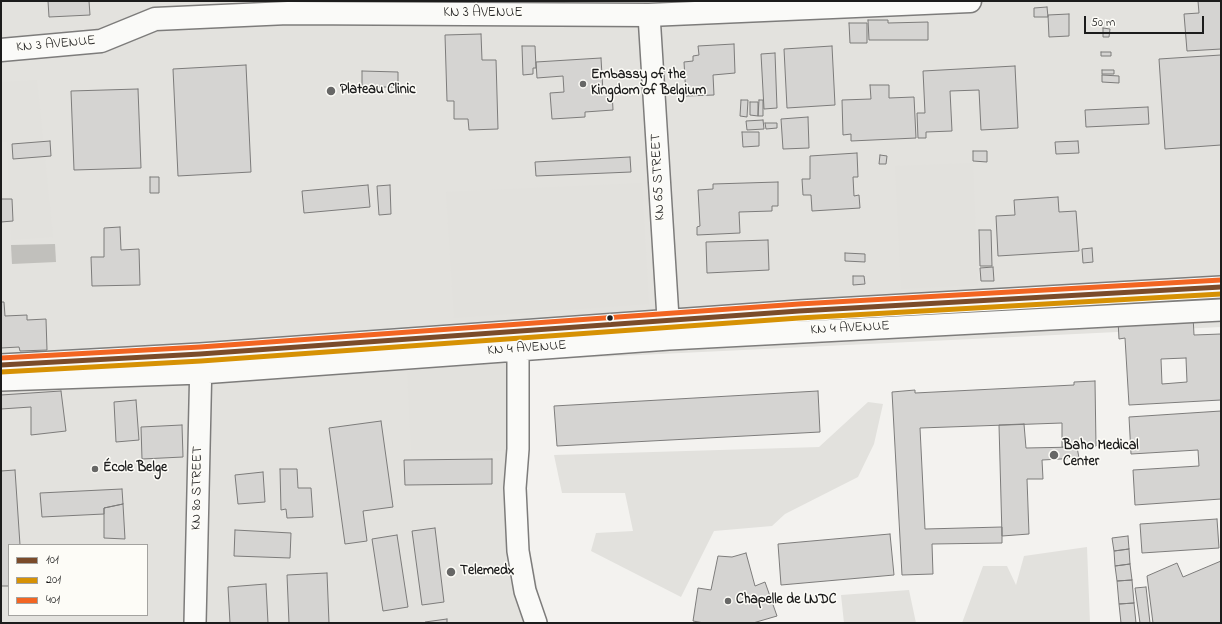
<!DOCTYPE html>
<meta charset="utf-8">
<style>
body{margin:0}
#map{position:relative;width:1222px;height:624px;overflow:hidden;background:#f3f2ef;font-family:"Indie Flower",sans-serif}
canvas{display:block}
.frame{position:absolute;inset:0;border:2px solid #1c1c1c;pointer-events:none}
.legend{position:absolute;left:8px;top:544px;width:140px;height:72px;box-sizing:border-box;background:#fdfcf7;border:1px solid #a3a29f;margin:0;padding:5px 7px;list-style:none;font-size:12px;color:#1c1c1c}
.legend li{display:flex;align-items:center;gap:8px;height:20px}
.legend b{width:20px;border:1px solid #a3a29f}
.scale{position:absolute;left:1084px;top:16px;width:120px;height:18px;box-sizing:border-box;border:2px solid #1c1c1c;border-top:0;padding-left:5px;font-size:12px;line-height:14px;white-space:nowrap;color:#1c1c1c;-webkit-text-stroke:3px #fdfcf7;paint-order:stroke}
</style>
<div id="map">
<canvas width="1222" height="624"></canvas>
<div class="frame"></div>
<ul class="legend">
<li><b style="height:5px;background:#7a4b2a"></b>101</li>
<li><b style="height:5px;background:#d69104"></b>201</li>
<li><b style="height:5px;background:#f26522"></b>401</li>
</ul>
<div class="scale">50 m</div>
</div>
<script>
const context = document.querySelector('canvas').getContext('2d');
context.lineJoin = 'round';
function fillPath(path, color) {
  context.fillStyle = color;
  context.fill(path, 'evenodd');
}
function shape(rows) {
  const path = new Path2D();
  for (const r of rows) {
    path.moveTo(r[0], r[1]);
    for (let i = 2; i < r.length; i += 2) path.lineTo(r[i], r[i + 1]);
  }
  return path;
}
function stroke(path, color, width, dash) {
  context.strokeStyle = color;
  context.lineWidth = width;
  context.lineCap = dash ? 'butt' : 'round';
  context.setLineDash(dash || []);
  context.stroke(path);
}
function write(font, color, halo, rows, align = 'center') {
  context.font = font + ' "Indie Flower",sans-serif';
  context.lineWidth = 3;
  context.setLineDash([]);
  context.textBaseline = 'middle';
  context.strokeStyle = halo;
  context.fillStyle = color;
  for (const [text, x, y, turn = 0] of rows) {
    context.save();
    context.translate(x, y);
    context.rotate((+turn || 0) * Math.PI / 180);
    context.textAlign = isNaN(turn) ? turn : align;
    if (halo) context.strokeText(text, 0, 0);
    context.fillText(text, 0, 0);
    context.restore();
  }
}
fillPath(shape([
 [1,1,1221,1,1221,327,494,362,544,623,1,623],
 [9,545,147,545,147,615,9,615]
]), '#e3e2de');
fillPath(shape([
 [37,80,53,237,11,240,7,142,1,142,1,82],
 [973,163,978,285,901,289,895,166],
 [642,183,649,304,454,318,446,192],
 [513,361,515,451,411,450,407,367],
 [868,402,883,404,874,444,858,477,785,514,772,526,714,531,681,597,591,551,596,533,633,531,625,493,562,493,554,455,819,447],
 [1087,547,1090,623,962,623,983,566,1007,566,1016,585,1024,556],
 [909,590,916,623,844,623,841,595]
]), '#e2e1dd');
fillPath(shape([
 [55,244,56,262,12,264,11,245]
]), '#c1c0bc');
const building = shape([
 [48,1,89,1,90,15,49,17,48,1],
 [1198,1,1221,1,1221,49,1187,51,1184,14,1199,13,1198,1],
 [1047,7,1048,17,1034,17,1034,8,1047,7],
 [1069,14,1069,36,1049,37,1048,15,1069,14],
 [868,20,888,20,888,23,928,22,928,40,869,40,868,20],
 [849,23,867,23,867,43,850,43,849,23],
 [1103,28,1110,29,1109,37,1103,37,1103,28],
 [481,34,482,60,496,60,498,129,469,130,468,119,454,119,454,101,447,101,445,35,481,34],
 [734,44,735,73,713,75,714,95,686,96,684,62,693,61,693,56,699,55,698,46,734,44],
 [522,46,535,46,536,68,533,68,533,74,523,75,522,46],
 [832,46,835,105,787,108,784,49,832,46],
 [1101,52,1111,52,1111,56,1101,56,1101,52],
 [775,53,777,108,764,109,761,54,775,53],
 [1221,55,1221,145,1165,149,1159,59,1221,55],
 [601,58,603,92,612,91,613,110,585,112,585,117,552,119,550,93,564,92,563,76,537,78,536,62,601,58],
 [246,65,251,172,178,176,173,69,246,65],
 [1015,66,1018,128,981,130,979,90,950,91,952,131,926,132,926,138,918,138,917,113,925,113,923,71,1015,66],
 [1102,70,1114,70,1114,74,1102,74,1102,70],
 [362,71,398,72,398,87,362,87,362,71],
 [1102,75,1119,76,1119,83,1102,82,1102,75],
 [870,85,889,85,889,98,914,97,916,138,851,141,851,134,843,135,842,100,871,99,870,85],
 [138,89,141,168,74,170,71,91,138,89],
 [741,100,748,100,747,117,740,116,741,100],
 [759,100,763,100,763,116,758,116,759,100],
 [750,102,758,102,758,116,750,115,750,102],
 [1148,107,1149,124,1086,127,1085,110,1148,107],
 [808,117,809,148,783,149,781,119,808,117],
 [763,120,764,129,747,130,746,121,763,120],
 [765,123,777,123,777,128,766,129,765,123],
 [742,132,759,132,759,146,743,147,742,132],
 [50,141,51,156,13,159,12,144,50,141],
 [1078,141,1079,153,1056,154,1055,142,1078,141],
 [973,151,987,151,987,162,973,161,973,151],
 [857,153,858,177,853,177,854,196,859,195,860,208,812,211,811,195,803,195,802,179,810,179,810,156,857,153],
 [880,155,887,156,886,164,879,164,880,155],
 [630,157,631,172,536,176,535,162,630,157],
 [150,177,159,177,159,193,150,193,150,177],
 [778,182,778,206,772,206,772,211,739,212,740,233,697,235,697,227,700,226,698,190,713,189,713,184,778,182],
 [368,185,370,207,304,213,302,191,368,185],
 [390,185,391,214,379,215,377,186,390,185],
 [1058,197,1059,212,1076,211,1079,251,998,256,996,216,1015,215,1014,200,1058,197],
 [1,199,12,199,13,221,1,222,1,199],
 [120,227,121,250,139,249,140,285,92,286,91,257,104,257,104,228,120,227],
 [979,230,991,230,992,266,980,266,979,230],
 [768,240,769,270,707,273,706,242,768,240],
 [1092,248,1093,262,1083,263,1082,249,1092,248],
 [845,253,865,254,865,262,845,261,845,253],
 [993,267,994,281,981,281,980,268,993,267],
 [853,276,864,276,865,284,853,285,853,276],
 [1,302,4,302,5,316,27,315,27,320,46,319,47,350,20,351,19,347,1,348,1,302],
 [1193,316,1194,335,1221,334,1221,400,1129,405,1125,338,1119,339,1118,320,1193,316],
 [1186,358,1187,382,1162,384,1161,359,1186,358],
 [1095,381,1096,446,1062,447,1062,423,920,428,925,529,1002,527,1002,543,932,544,933,574,902,575,892,392,915,390,915,393,1074,385,1074,382,1095,381],
 [61,391,66,431,31,435,31,407,1,409,1,395,61,391],
 [818,391,820,432,557,446,554,406,818,391],
 [136,400,139,440,116,442,114,402,136,400],
 [1221,411,1221,499,1135,505,1133,470,1199,466,1198,450,1131,454,1129,417,1221,411],
 [381,421,393,507,363,511,367,541,345,544,329,428,381,421],
 [1024,424,1026,448,1077,447,1079,458,1042,460,1043,479,1027,479,1029,534,1002,536,999,425,1024,424],
 [182,425,183,457,142,459,141,427,182,425],
 [492,459,492,484,405,485,404,460,492,459],
 [280,469,297,469,298,488,311,488,313,517,287,518,286,509,281,510,280,469],
 [15,470,20,545,9,545,9,586,1,586,1,471,15,470],
 [263,472,265,502,238,504,235,475,263,472],
 [122,489,123,504,104,508,104,514,42,517,40,493,122,489],
 [123,504,125,539,104,538,104,508,123,504],
 [1217,519,1219,548,1142,553,1140,524,1217,519],
 [435,528,444,602,422,605,412,531,435,528],
 [235,530,291,533,290,558,234,556,235,530],
 [890,534,894,575,781,585,778,544,890,534],
 [397,535,408,607,383,611,372,539,397,535],
 [1128,536,1129,549,1114,551,1112,538,1128,536],
 [1129,549,1130,564,1115,566,1114,551,1129,549],
 [746,553,755,586,765,582,777,616,753,623,704,623,693,621,698,588,711,590,718,556,732,557,746,553],
 [1221,561,1221,623,1153,623,1147,576,1177,563,1183,577,1221,561],
 [1130,564,1132,580,1117,581,1115,566,1130,564],
 [327,573,329,623,289,623,287,575,327,573],
 [1132,580,1134,603,1119,604,1117,581,1132,580],
 [266,584,268,623,230,623,228,587,266,584],
 [1146,587,1150,623,1140,623,1135,588,1146,587],
 [1134,603,1136,623,1121,623,1119,604,1134,603],
 [447,619,447,623,425,623,425,622,447,619]
]);
fillPath(building, '#d5d4d2');
stroke(building, '#7d7c7b', 1);
const minor = shape([
 [649,15,669,334],
 [518,350,518,449,515,488,518,551,525,591,536,623],
 [1,365,200,354,799,311,1221,287],
 [1,380,201,373,669,339,1221,310],
 [195,623,201,360]
]);
const major = shape([
 [1,50,101,41,155,19,288,13,649,15,970,1]
]);
stroke(minor, '#7d7c7b', 24);
stroke(major, '#7d7c7b', 25);
stroke(minor, '#fafaf8', 21);
stroke(major, '#fafaf8', 22);
stroke(shape([
 [1,365,200,354,799,311,1221,287]
]), '#7a4b2a', 5);
stroke(shape([
 [1,372,201,361,799,318,1221,294]
]), '#d69104', 5);
stroke(shape([
 [1,358,200,347,799,304,1221,280]
]), '#f26522', 5);
for (const [x, y, r, color] of [
 [583,84,4,"#676766"],
 [331,91,5,"#676766"],
 [610,318,3.5,"#1c1c1c"],
 [1054,455,5,"#676766"],
 [95,469,4,"#676766"],
 [451,572,5,"#676766"],
 [728,601,4,"#676766"]
]) {
  const dot = new Path2D();
  dot.arc(x, y, r, 0, 2 * Math.PI);
  context.fillStyle = color;
  context.fill(dot);
  stroke(dot, '#fdfcf7', 1.5);
}
write('14px', '#1c1c1c', '#fdfcf7', [
 ["KN 3 AVENUE",483,14],
 ["KN 3 AVENUE",56,45,-5],
 ["KN 65 STREET",659,177,-93],
 ["KN 4 AVENUE",850,329,-3],
 ["KN 4 AVENUE",527,349,-4],
 ["KN 80 STREET",198,488,-89]
]);
write('bold 14px', '#1c1c1c', '#fdfcf7', [
 ["Embassy of the",591,76],
 ["Kingdom of Belgium",591,92],
 ["Plateau Clinic",340,91],
 ["Baho Medical",1063,447],
 ["Center",1063,463],
 ["École Belge",103,469],
 ["Telemedx",460,572],
 ["Chapelle de LNDC",736,601]
], 'left');
</script>
